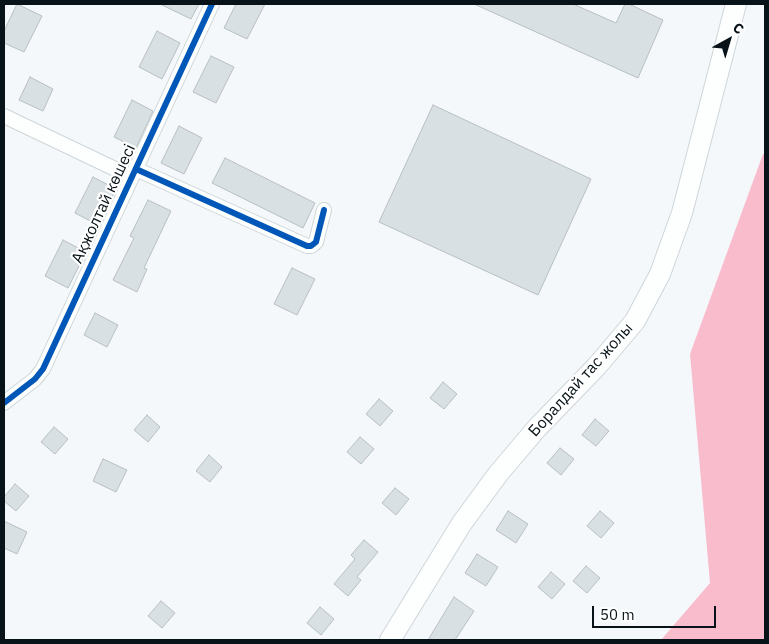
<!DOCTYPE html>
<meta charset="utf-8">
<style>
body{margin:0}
#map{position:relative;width:769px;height:644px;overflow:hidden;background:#f4f8fa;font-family:"IBM Plex Sans",sans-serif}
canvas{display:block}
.frame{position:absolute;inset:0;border:5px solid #071318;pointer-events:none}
.north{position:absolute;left:704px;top:15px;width:50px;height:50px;-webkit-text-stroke:4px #fff;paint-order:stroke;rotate:39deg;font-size:14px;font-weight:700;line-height:20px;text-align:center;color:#071318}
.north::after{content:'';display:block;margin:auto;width:18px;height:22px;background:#071318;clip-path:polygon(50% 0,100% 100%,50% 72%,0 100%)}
.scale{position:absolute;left:592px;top:606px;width:124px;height:22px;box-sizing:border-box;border:2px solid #071318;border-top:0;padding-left:6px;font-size:15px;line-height:18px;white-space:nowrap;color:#071318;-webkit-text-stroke:4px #fff;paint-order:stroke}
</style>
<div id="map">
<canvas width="769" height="644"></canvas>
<div class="frame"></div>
<div class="north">С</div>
<div class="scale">50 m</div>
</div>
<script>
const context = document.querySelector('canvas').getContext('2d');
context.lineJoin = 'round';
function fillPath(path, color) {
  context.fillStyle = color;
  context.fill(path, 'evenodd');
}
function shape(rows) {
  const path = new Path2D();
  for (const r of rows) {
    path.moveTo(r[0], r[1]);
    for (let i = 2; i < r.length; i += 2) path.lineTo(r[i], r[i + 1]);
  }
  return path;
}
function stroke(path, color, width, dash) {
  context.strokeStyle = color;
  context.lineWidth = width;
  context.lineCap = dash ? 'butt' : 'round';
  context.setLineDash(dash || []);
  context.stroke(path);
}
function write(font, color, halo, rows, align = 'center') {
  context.font = font + ' "IBM Plex Sans",sans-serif';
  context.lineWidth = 4.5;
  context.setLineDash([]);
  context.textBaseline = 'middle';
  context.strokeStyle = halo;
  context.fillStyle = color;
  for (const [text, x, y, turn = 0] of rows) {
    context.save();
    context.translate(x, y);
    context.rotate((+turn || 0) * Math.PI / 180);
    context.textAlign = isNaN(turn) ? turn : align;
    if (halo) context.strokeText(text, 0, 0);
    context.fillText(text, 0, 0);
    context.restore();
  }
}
fillPath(shape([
 [763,154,765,154,765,640,661,640,710,583,690,354]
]), '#f8bccd');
const building = shape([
 [17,4,42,16,24,52,4,43,4,31,17,4],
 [160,4,199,4,191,19,160,4],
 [236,4,265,4,247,39,224,28,236,4],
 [474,4,573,4,616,23,625,4,629,4,663,20,638,78,474,4],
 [157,31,180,43,162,79,139,67,157,31],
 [211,56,234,67,216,103,193,92,211,56],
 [30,77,53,89,43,111,19,100,30,77],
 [132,100,153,111,136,148,114,137,132,100],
 [433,105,591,179,538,295,379,222,433,105],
 [179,126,202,138,184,174,161,163,179,126],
 [225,158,315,203,303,228,212,183,225,158],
 [93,177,116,189,98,225,75,213,93,177],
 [148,200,171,211,144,268,147,269,137,292,113,280,134,238,130,236,148,200],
 [63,240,86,252,68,288,45,276,63,240],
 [292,268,315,279,297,315,274,304,292,268],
 [95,313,118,325,107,347,84,335,95,313],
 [443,382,457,394,444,409,430,398,443,382],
 [379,399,393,411,380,426,366,414,379,399],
 [147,415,160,427,148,442,134,430,147,415],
 [595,419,609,431,596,446,582,435,595,419],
 [54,427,68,439,55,454,41,442,54,427],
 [360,437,374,449,361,464,347,452,360,437],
 [560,448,574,459,561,475,547,463,560,448],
 [209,455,222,467,210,482,196,471,209,455],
 [103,459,127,470,116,492,93,481,103,459],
 [15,484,29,496,16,511,4,501,4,497,15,484],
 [395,488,409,499,396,515,382,503,395,488],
 [508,511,528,524,516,543,496,530,508,511],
 [600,511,614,523,601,538,587,526,600,511],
 [4,521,27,532,17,554,4,548,4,521],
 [364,540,378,552,357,577,361,580,348,596,334,584,355,559,351,555,364,540],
 [477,554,498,567,486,586,465,573,477,554],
 [586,566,600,578,587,593,573,581,586,566],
 [551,572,565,584,552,599,538,587,551,572],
 [454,597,474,611,455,640,428,640,454,597],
 [161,601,175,613,162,628,148,616,161,601],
 [320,607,334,619,321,635,307,623,320,607]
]);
fillPath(building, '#d8e0e4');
stroke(building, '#b8bfc4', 1);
const minor = shape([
 [4,116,132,177],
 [136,169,307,246,311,246,316,242,324,210],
 [4,403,35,379,43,369,212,4]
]);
const secondary = shape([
 [390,640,462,523,498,474,537,428,597,366,635,321,660,274,682,213,736,4]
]);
stroke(minor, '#ced6d9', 16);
stroke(secondary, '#ced6d9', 22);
stroke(minor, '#fdfefe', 14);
stroke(secondary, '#fdfefe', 20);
stroke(shape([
 [136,169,307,246,311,246,316,242,324,210],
 [4,403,35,379,43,369,212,4]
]), '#0057b8', 6);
write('16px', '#071318', '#fff', [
 ["Ақжолтай көшесі",104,204,-65],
 ["Боралдай тас жолы",581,380,-48]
]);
</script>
